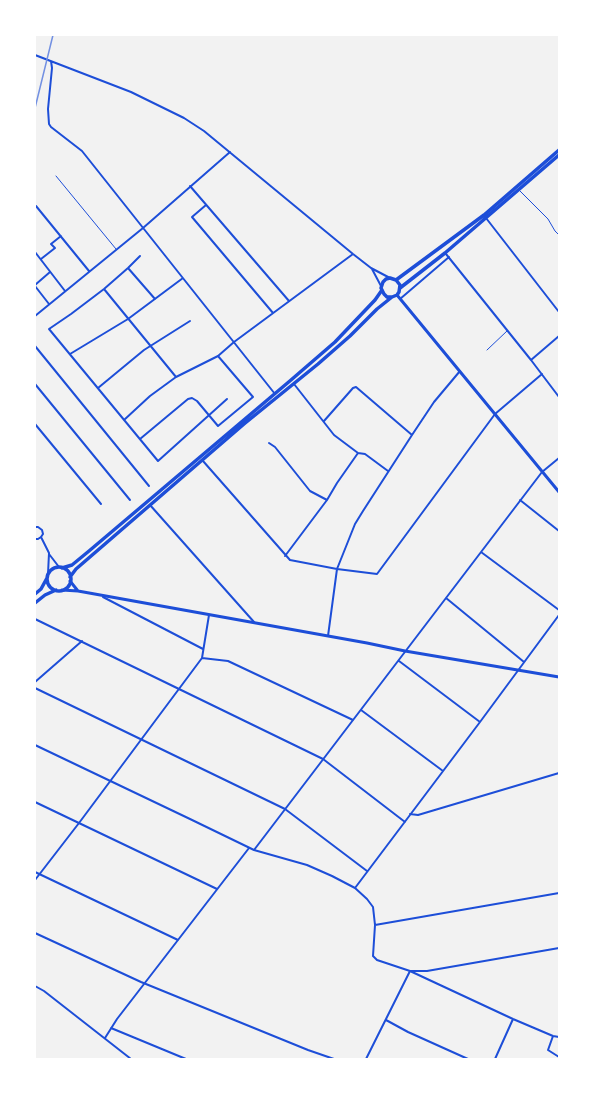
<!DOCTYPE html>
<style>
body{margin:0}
#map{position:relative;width:594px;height:1094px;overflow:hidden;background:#f2f2f2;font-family:Jost,sans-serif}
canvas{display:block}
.frame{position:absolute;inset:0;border:36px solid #fff;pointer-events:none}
</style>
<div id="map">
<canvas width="594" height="1094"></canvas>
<div class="frame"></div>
</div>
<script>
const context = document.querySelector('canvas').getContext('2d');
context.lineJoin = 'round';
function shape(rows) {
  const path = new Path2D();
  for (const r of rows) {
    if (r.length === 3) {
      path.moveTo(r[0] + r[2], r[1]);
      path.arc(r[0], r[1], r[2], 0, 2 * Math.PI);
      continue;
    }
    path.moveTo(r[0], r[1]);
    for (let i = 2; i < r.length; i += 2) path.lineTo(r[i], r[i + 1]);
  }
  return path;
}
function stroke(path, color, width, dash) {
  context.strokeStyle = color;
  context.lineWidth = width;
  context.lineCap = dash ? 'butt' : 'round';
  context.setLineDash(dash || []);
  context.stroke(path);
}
stroke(shape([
 [56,176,116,249],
 [520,191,548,219,555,231,559,235],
 [487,350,507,331]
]), '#1d4ed8', 1);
stroke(shape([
 [35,55,131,92,184,118,204,131,353,254,371,268,390,278],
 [51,61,52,68,48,109,49,124,51,127,82,151,275,394],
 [190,186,289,301],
 [206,205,192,217,273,313],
 [36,206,89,271],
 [486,218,559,312],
 [35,252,65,291],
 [446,254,531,360,559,397],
 [140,256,128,268,104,289,71,314,49,329,158,461,227,399],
 [41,259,55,248,51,244,61,236],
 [128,268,155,299],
 [372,269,381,286],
 [35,285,50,272],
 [35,286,49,304],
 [104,289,176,377],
 [400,299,449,257],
 [35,316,143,228,230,152],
 [35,346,149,486],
 [70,354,128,319,183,278],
 [531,360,559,336],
 [35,384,130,500],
 [294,384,334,435,358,453,365,454,388,471],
 [98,388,144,350,190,321],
 [124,420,150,396,176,377,218,356,234,342,353,254],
 [324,421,353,388,356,387,412,435],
 [35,424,101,504],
 [140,439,188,399,192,398,197,401,218,426,253,397,218,356],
 [269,443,275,447,310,491,327,500],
 [203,461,290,560,337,569,377,574,495,414,542,374],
 [520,500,559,531],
 [150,505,254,622],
 [35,527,38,527,42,530,43,534,41,537],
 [41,537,49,553,48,574],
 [35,539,38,539,41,537],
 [481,552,559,610],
 [49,554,59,567],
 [285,556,327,500,337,483,358,453],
 [103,597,203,649],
 [446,598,524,662],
 [35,619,323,759,405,822],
 [328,636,337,569,355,524,363,511,412,435,434,402,460,371],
 [202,658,228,661,353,720],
 [399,661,480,722],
 [35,682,82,641],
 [35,688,285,809,367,871],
 [361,710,443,771],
 [35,745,190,819,254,850,307,865,332,876,355,888,367,899,373,907,375,925,373,956,377,960,410,971,513,1019,553,1036,559,1037],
 [35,802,217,889],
 [410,814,418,815,559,773],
 [254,850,542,472,559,458],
 [35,872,178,940],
 [35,880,79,823,202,658,209,615],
 [355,888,480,722,559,615],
 [375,925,559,893],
 [35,933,141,982,308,1050,334,1059],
 [35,986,44,991,131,1059],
 [386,1020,408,1032,468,1059],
 [111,1028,186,1059],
 [553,1036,548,1050,559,1057],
 [105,1038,117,1019,249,848],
 [366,1059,410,971,427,971,559,948],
 [495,1059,513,1019]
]), '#1d4ed8', 2);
stroke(shape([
 [397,295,559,492],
 [70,581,78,591],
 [62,590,78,591,367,643,405,651,559,677]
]), '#1d4ed8', 3);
stroke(shape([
 [396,280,484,215,559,150],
 [400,288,445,253,559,155],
 [59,579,12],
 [62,568,72,565,89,551,291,380,335,342,375,300,382,290],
 [70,577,76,569,244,424,318,364,350,336,377,309,392,297,397,295,399,292,400,285,396,280,390,278,386,279,383,282,381,288,384,294,387,297,392,297],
 [35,594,41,589,47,578],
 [35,603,45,595,56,590]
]), '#1d4ed8', 3.5);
stroke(shape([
 [35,108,53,35]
]), '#7290e2', 1.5);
</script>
